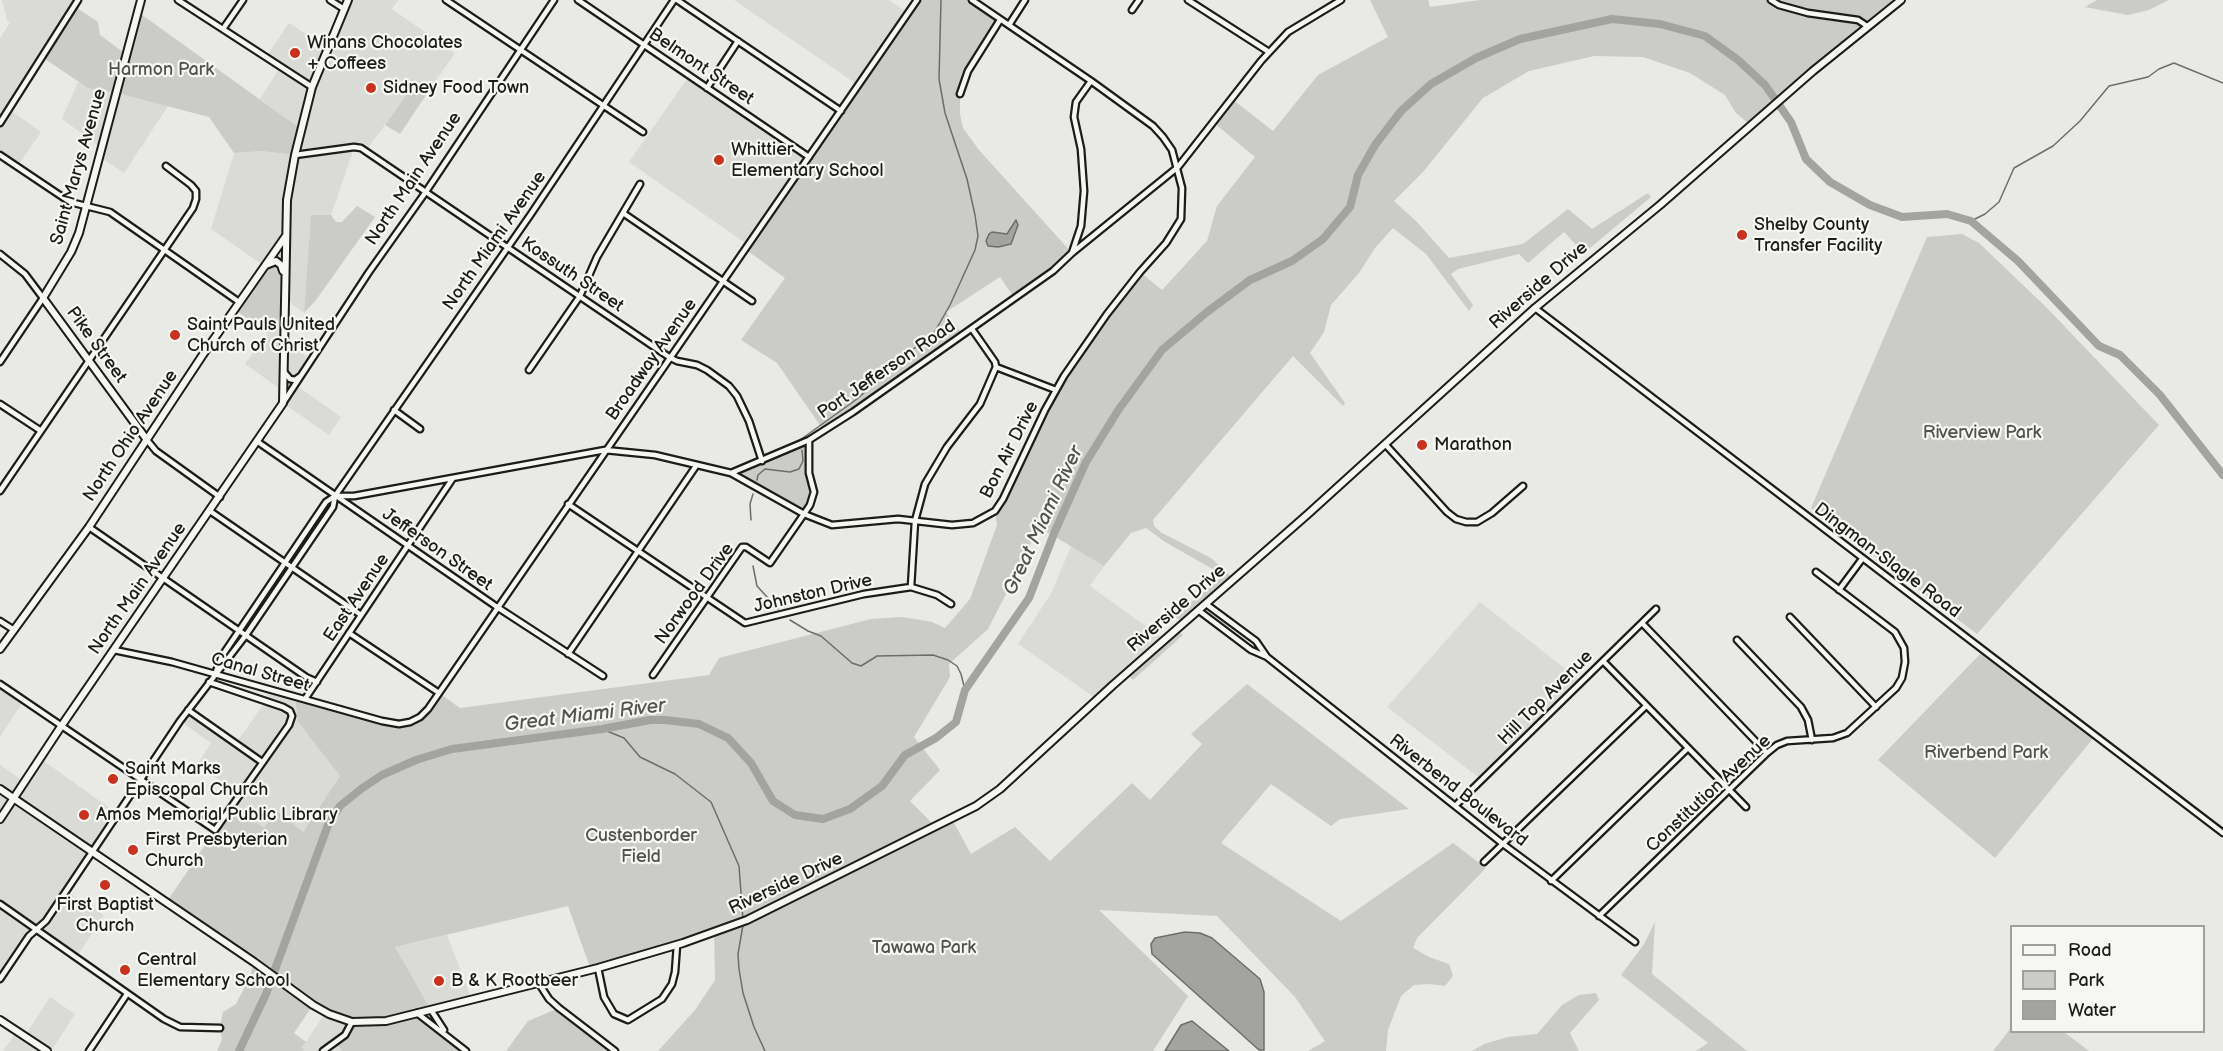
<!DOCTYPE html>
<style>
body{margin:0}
#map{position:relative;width:2223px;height:1051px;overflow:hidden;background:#e9e9e5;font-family:"Balsamiq Sans",sans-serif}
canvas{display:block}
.legend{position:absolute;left:2010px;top:925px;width:195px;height:108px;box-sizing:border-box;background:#f6f6f2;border:2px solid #9f9f9c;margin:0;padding:8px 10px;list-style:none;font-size:18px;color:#1c1c1c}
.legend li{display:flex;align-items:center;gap:12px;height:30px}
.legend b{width:30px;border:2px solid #9f9f9c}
</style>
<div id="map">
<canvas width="2223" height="1051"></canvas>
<ul class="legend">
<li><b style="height:8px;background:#f6f6f2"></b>Road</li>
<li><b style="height:16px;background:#cbcbc7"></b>Park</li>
<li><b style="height:16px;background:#a3a3a1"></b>Water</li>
</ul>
</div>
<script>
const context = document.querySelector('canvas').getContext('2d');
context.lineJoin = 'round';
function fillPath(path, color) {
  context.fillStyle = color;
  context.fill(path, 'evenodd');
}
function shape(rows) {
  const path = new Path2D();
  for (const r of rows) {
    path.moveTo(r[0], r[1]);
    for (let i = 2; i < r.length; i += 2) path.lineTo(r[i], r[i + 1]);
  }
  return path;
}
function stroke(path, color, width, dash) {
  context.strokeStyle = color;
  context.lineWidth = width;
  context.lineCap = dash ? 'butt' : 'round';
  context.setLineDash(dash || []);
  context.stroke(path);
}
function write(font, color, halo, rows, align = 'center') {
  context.font = font + ' "Balsamiq Sans",sans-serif';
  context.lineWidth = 4.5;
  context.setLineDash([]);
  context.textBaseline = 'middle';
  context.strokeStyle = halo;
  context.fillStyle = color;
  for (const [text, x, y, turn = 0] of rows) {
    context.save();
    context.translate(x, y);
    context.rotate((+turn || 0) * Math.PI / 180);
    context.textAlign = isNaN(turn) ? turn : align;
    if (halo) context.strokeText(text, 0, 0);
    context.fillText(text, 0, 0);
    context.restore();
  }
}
fillPath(shape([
 [2,0,78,0,10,110,41,132,17,167,0,155,0,38,10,23,7,20],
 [330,0,398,0,392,9,455,53,430,89,417,80,366,151,354,148,331,215,311,216,304,313,284,298,264,266,211,229,234,153,262,151,294,155,301,129,260,99,280,67,266,57,289,23,327,48,344,9],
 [734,0,889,0,908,13,858,85],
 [689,76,809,157,748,245,629,162],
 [78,82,89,88,117,93,168,106,124,173,100,157,102,148,62,119],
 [284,311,284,340,311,360,296,385,341,417,329,435,283,403,283,391,245,364],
 [1071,546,1104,566,1090,586,1165,640,1097,699,1018,644,1052,592],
 [1480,602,1582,682,1482,780,1387,707],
 [0,684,24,700,0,737],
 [270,689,295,696,298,722,340,776,303,832,264,829,232,805,240,794,197,765,211,743,180,721,188,710,236,743,266,701],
 [41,759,118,814,66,891,104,915,76,958,37,930,29,936,0,979,0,765,25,782],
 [447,935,472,1000,431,1010,395,947],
 [50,997,75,1014,51,1051,3,1051,17,1031,25,1036],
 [326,1012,352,1022,349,1030,336,1042,342,1051,304,1051,302,1048]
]), '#dadad6');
fillPath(shape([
 [917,0,972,0,1000,20,968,71,960,94,960,114,963,128,979,150,1072,253,1015,299,1000,277,946,312,963,335,824,431,777,363,741,340,785,278,745,249],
 [1370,0,1428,0,1430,7,1480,0,1901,0,1749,124,1736,113,1725,95,1690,73,1643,57,1594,56,1529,71,1483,98,1423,172,1394,201,1416,221,1449,258,1523,244,1568,209,1592,229,1648,193,1651,197,1584,253,1564,232,1528,263,1519,254,1458,269,1451,274,1473,305,1469,311,1426,254,1393,228,1375,248,1359,273,1331,305,1324,332,1310,353,1345,403,1343,406,1293,356,1153,520,1154,526,1162,533,1211,558,1234,579,1184,623,1174,616,1221,578,1216,571,1165,542,1146,528,1131,533,1104,566,1037,526,1027,553,988,629,949,664,950,677,914,737,940,770,910,801,936,827,952,819,971,854,1015,827,1050,861,1132,783,1150,800,1202,744,1191,734,1247,684,1409,809,1340,819,1331,826,1271,784,1221,843,1341,921,1453,843,1486,868,1417,938,1413,948,1429,957,1449,964,1453,976,1445,986,1430,984,1414,985,1401,996,1388,1030,1386,1051,1308,1051,1325,1041,1295,997,1217,916,1099,910,1188,996,1153,1051,658,1051,695,1010,715,980,714,933,591,970,568,906,395,947,431,1010,418,1013,466,1051,342,1051,336,1042,345,1035,352,1022,313,1005,294,1033,306,1042,302,1047,304,1051,217,1051,222,1039,220,1028,223,1012,236,1004,250,976,254,962,166,903,232,805,264,828,277,811,303,832,340,776,298,722,295,696,399,724,420,716,439,693,460,708,709,675,719,658,871,619,903,617,932,622,945,628,970,599,997,525,995,511,1064,376,1140,272,1162,290,1207,241,1217,206,1255,157,1213,122,1232,99,1273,131,1318,75,1388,37],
 [2097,0,2169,0,2149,10,2128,15,2085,7],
 [74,6,98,22,100,35,127,55,138,12,301,129,295,155,262,151,234,153,209,117,117,93,88,88,42,57],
 [417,80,430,89,400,134,385,125],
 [357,206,375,217,316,300,304,313,311,215,331,215,336,222,342,222],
 [1962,234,1979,243,2047,308,2159,425,1977,634,1811,508,1927,237],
 [279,263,284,277,284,311,267,333,234,309,264,266],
 [809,440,809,473,814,492,804,514,731,473],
 [335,496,333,507,246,635,215,674,222,656,326,502],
 [1177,630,1183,635,1133,680,1126,673],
 [1983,651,2095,736,1995,858,1878,760],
 [1655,922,1652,974,1747,1051,1696,1051,1708,1043,1621,975,1644,944],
 [1596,993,1599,1000,1570,1033,1579,1051,1472,1051,1484,1044,1508,1037,1537,1034,1562,1005,1579,995],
 [559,1008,615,1051,506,1051,528,1021],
 [2011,1028,2012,1032,2064,1032,2089,1051,1993,1051]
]), '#cbcbc7');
const water = shape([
 [1016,220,1018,225,1011,244,998,247,988,246,986,241,989,234,992,232,1007,234,1016,220],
 [1185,932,1200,933,1212,938,1260,979,1264,992,1264,1050,1259,1050,1152,954,1151,944,1155,938,1185,932],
 [1192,1021,1229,1051,1165,1051,1181,1025,1192,1021]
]);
fillPath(water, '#a3a3a1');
stroke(water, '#6d6d6c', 1.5);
stroke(shape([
 [1971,221,1985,214,1999,202,2014,168,2053,146,2080,121,2109,86,2148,77,2159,69,2174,63,2223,83],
 [800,440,857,399,917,346,934,333,950,305,975,250,978,236,975,215,967,179,945,113,939,79,941,0],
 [757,480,758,475,765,469,790,472,799,469,803,461,802,450],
 [751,520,750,504,753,494],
 [753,566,757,586,778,609],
 [790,620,808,631,821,636,852,663,861,666,877,656,933,655,948,660,957,666,961,674,965,690],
 [602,729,624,738,640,757,675,774,711,802,739,866,743,920],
 [743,925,738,954,739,969,743,993,754,1027,765,1051]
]), '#6d6d6c', 1.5);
stroke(shape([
 [239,1051,266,994,328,825,340,806,361,789,382,775,416,760,452,749,602,729,650,720,665,720,699,724,728,738,751,763,773,801,795,815,823,819,850,809,882,786,905,755,936,738,956,722,965,690,1029,598,1055,531,1086,462,1119,409,1162,350,1207,312,1250,280,1292,261,1323,239,1350,207,1358,175,1375,145,1401,111,1431,84,1476,58,1520,39,1612,19,1660,24,1705,36,1738,60,1765,85,1791,122,1806,159,1830,182,1870,205,1902,217,1947,214,1971,221,2018,261,2099,346,2120,355,2160,395,2223,475]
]), '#a3a3a1', 8);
const minor = shape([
 [178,0,312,87],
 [330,0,344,9],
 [446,0,643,132],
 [578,0,809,157],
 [677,0,841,111],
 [1188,0,1269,52],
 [1771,0,1779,5,1808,13,1858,20,1867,26],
 [1132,10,1139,0],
 [1009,25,1025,0],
 [223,29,243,0],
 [707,88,738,41],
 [960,94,968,71,1000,20],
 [0,123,78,0],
 [0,155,70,202,110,212,239,302],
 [295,155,354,147,361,148,669,357,677,361,697,365,707,370,729,386,737,396,749,421,762,461],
 [623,213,752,301],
 [1072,253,1081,226,1084,191,1081,149,1074,117,1076,102,1091,81],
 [0,254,25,274,43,298,0,362],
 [1535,308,2223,833],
 [972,329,995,362,996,367,1056,390],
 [529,370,580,296,597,257,640,184],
 [284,372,290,379,295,380,299,377],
 [283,403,369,272,425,193,554,0],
 [0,404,41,431],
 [394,410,420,429],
 [147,440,156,451,220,497],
 [258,442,497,607,603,676],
 [1385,444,1447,512,1456,519,1466,522,1477,522,1492,513,1523,486],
 [731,473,804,514,832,525,898,519,952,525,973,523,995,511,1003,499,1045,410,1064,376,1107,314,1140,272,1166,243,1181,219,1182,188,1172,150,1163,137,1153,126,1091,81,972,0],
 [0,491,193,208,196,199,196,191,191,185,166,166],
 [335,496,354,496,605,450,655,455,731,473,809,440,853,412,1053,271,1072,253,1178,167,1261,61,1288,32,1341,0],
 [568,504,745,623,864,594,911,587,937,595,951,604],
 [210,511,361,615],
 [89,527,306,677,317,682],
 [911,587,915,521,925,484,947,447,980,404,996,367],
 [1839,590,1862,559],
 [1198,610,1251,650,1267,657,1256,641,1206,604],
 [1790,617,1876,707],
 [0,621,14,630],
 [1642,623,1767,753],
 [349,633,439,693],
 [1737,640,1801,707,1808,720,1812,740],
 [114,650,172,662,382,721,399,724,410,722,420,717,428,709,917,0],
 [568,654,696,466],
 [1267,657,1503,844,1635,942],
 [1603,661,1746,807],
 [215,674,222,656,326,502,335,496,531,214,674,0],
 [653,675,742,547,746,547,770,563,804,514,810,505,814,492,809,473,809,440],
 [0,684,215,830,289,725,292,716,290,711,283,707,209,682],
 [305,699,453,478],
 [188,710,262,762],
 [1455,806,1656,609],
 [1484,862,1646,706],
 [1551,881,1687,749],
 [0,904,164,1019,180,1027,220,1028],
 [1599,916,1767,753,1777,745,1787,741,1833,738,1847,733,1896,688,1902,678,1905,662,1904,648,1895,632,1816,572],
 [598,968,604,997,614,1014,628,1020,662,999,672,984,675,972,677,945],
 [0,979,29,936,46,921,180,721,246,635,333,507,335,496],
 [538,982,549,999,559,1008,615,1051],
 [431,1010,444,1030],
 [417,1013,466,1051],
 [89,1051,127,994],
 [323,1051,345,1035,352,1022]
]);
const major = shape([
 [141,0,79,233,71,252,43,298,147,440],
 [266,265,276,261,281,265,283,271],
 [0,649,89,527,202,356,285,237],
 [0,789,254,962,313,1005,329,1014,352,1022,386,1021,598,968,683,943,747,920,976,806,1000,789,1113,685,1308,514,1535,308,1660,205,1813,71,1901,0],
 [0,819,62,725,283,403,287,200,295,155,312,87,348,0],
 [0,1020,47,1051]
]);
stroke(minor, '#1c1c1c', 9);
stroke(major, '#1c1c1c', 10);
stroke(minor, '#f6f6f2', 4.5);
stroke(major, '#f6f6f2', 6);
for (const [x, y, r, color] of [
 [295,53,6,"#c8321e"],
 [371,88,6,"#c8321e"],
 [719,160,6,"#c8321e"],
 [1742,235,6,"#c8321e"],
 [175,335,6,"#c8321e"],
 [1422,445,6,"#c8321e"],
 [113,779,6,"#c8321e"],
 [84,815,6,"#c8321e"],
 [133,850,6,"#c8321e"],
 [105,885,6,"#c8321e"],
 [125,970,6,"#c8321e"],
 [439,981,6,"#c8321e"]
]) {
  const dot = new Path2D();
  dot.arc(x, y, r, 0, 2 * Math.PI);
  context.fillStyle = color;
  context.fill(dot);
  stroke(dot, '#f6f6f2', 2);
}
write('18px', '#1c1c1c', '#f6f6f2', [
 ["Winans Chocolates",307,43],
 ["+ Coffees",307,64],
 ["Sidney Food Town",383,88],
 ["Whittier",731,150],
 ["Elementary School",731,171],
 ["Shelby County",1754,225],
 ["Transfer Facility",1754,246],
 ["Saint Pauls United",187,325],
 ["Church of Christ",187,346],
 ["Marathon",1434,445],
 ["Saint Marks",125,769],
 ["Episcopal Church",125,790],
 ["Amos Memorial Public Library",96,815],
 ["First Presbyterian",145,840],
 ["Church",145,861],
 ["First Baptist",105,905,"center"],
 ["Church",105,926,"center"],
 ["Central",137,960],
 ["Elementary School",137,981],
 ["B & K Rootbeer",451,981]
], 'left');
write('18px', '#1c1c1c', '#f6f6f2', [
 ["Belmont Street",701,67,34],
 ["Saint Marys Avenue",79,167,-74],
 ["North Main Avenue",414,179,-56],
 ["North Miami Avenue",495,241,-55],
 ["Kossuth Street",572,275,34],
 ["Riverside Drive",1539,286,-41],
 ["Pike Street",96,345,54],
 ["Broadway Avenue",652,360,-55],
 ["Port Jefferson Road",887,370,-34],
 ["North Ohio Avenue",131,436,-56],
 ["Bon Air Drive",1010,450,-63],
 ["Jefferson Street",437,550,35],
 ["Dingman-Slagle Road",1887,561,37],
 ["North Main Avenue",138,589,-55],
 ["Norwood Drive",695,594,-54],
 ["Johnston Drive",813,594,-13],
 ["East Avenue",357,598,-56],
 ["Riverside Drive",1177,609,-41],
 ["Canal Street",260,673,16],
 ["Hill Top Avenue",1546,698,-45],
 ["Riverbend Boulevard",1458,791,38],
 ["Constitution Avenue",1709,794,-43],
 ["Riverside Drive",786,884,-25]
]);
write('18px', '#51514f', '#f6f6f2', [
 ["Harmon Park",161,70],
 ["Riverview Park",1982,433],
 ["Riverbend Park",1986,753],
 ["Custenborder",641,836],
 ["Field",641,857],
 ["Tawawa Park",924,948]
]);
write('italic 20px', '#525251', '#f6f6f2', [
 ["Great Miami River",1044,521,-65],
 ["Great Miami River",585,716,-7]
]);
</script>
